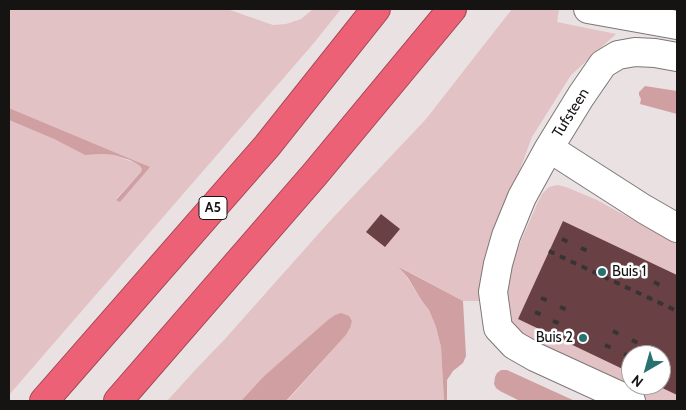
<!DOCTYPE html>
<style>
body{margin:0}
#map{position:relative;width:686px;height:410px;overflow:hidden;background:#eae1e2;font-family:Cabin,sans-serif}
canvas{display:block}
.frame{position:absolute;inset:0;border:10px solid #161313;pointer-events:none}
.north{position:absolute;left:621px;top:345px;width:50px;height:50px;box-sizing:border-box;background:#fff;border:1px solid #a2a1a1;border-radius:50%;rotate:218deg;font-size:14px;font-weight:700;line-height:20px;text-align:center;color:#161313}
.north::after{content:'';display:block;margin:auto;width:18px;height:22px;background:#287272;clip-path:polygon(50% 0,100% 100%,50% 72%,0 100%)}
</style>
<div id="map">
<canvas width="686" height="410"></canvas>
<div class="frame"></div>
<div class="north">N</div>
</div>
<script>
const context = document.querySelector('canvas').getContext('2d');
context.lineJoin = 'round';
function fillPath(path, color) {
  context.fillStyle = color;
  context.fill(path, 'evenodd');
}
function shape(rows) {
  const path = new Path2D();
  for (const r of rows) {
    path.moveTo(r[0], r[1]);
    for (let i = 2; i < r.length; i += 2) path.lineTo(r[i], r[i + 1]);
  }
  return path;
}
function stroke(path, color, width, dash) {
  context.strokeStyle = color;
  context.lineWidth = width;
  context.lineCap = dash ? 'butt' : 'round';
  context.setLineDash(dash || []);
  context.stroke(path);
}
function write(font, color, halo, rows, align = 'center') {
  context.font = font + ' Cabin,sans-serif';
  context.lineWidth = 5;
  context.setLineDash([]);
  context.textBaseline = 'middle';
  context.strokeStyle = halo;
  context.fillStyle = color;
  for (const [text, x, y, turn = 0] of rows) {
    context.save();
    context.translate(x, y);
    context.rotate((+turn || 0) * Math.PI / 180);
    context.textAlign = isNaN(turn) ? turn : align;
    if (halo) context.strokeText(text, 0, 0);
    context.fillText(text, 0, 0);
    context.restore();
  }
}
fillPath(shape([
 [9,9,227,9,273,25,286,24,301,19,313,9,341,9,313,44,9,395,9,120,54,139,85,155,103,154,114,155,138,164,142,169,141,172,116,199,120,201,149,167,9,108],
 [512,9,559,9,557,22,616,34,571,75,532,137,494,239,479,301,463,301,400,267,422,301,429,310,436,327,441,347,444,401,287,401,346,335,350,328,335,315,264,376,241,401,167,401,197,368,224,340,329,222,426,119],
 [557,185,566,187,597,200,677,244,677,275,563,221,545,260,677,323,677,347,537,279,518,319,631,373,631,385,656,385,677,395,677,401,648,401,540,351,512,326,508,316,506,306,509,268,538,202,542,194,549,187]
]), '#e2c2c4');
fillPath(shape([
 [645,86,677,91,677,114,640,104,641,99,639,95,639,92],
 [9,108,133,160,150,167,120,202,116,200,141,172,142,169,139,165,130,160,114,155,103,154,85,155,54,139,9,120],
 [399,267,463,301,466,356,463,363,453,371,447,380,447,401,444,401,441,347,436,327,429,310,422,301,408,278],
 [341,313,349,316,352,321,350,328,346,335,286,401,241,401,264,376,328,320,335,315],
 [501,370,507,370,575,401,520,401,500,391,496,388,494,384,495,377,497,373]
]), '#cf9fa2');
fillPath(shape([
 [381,214,400,229,385,247,366,232],
 [563,221,677,275,677,395,656,385,661,385,661,355,631,355,631,373,518,319]
]), '#694044');
const minor = shape([
 [588,9,677,25],
 [677,57,655,53,635,52,618,55,603,64,581,96,549,148,644,209,677,228],
 [549,148,522,197,506,236,498,264,493,292,498,328,514,345,535,357,631,401]
]);
const highway = shape([
 [44,401,267,146,376,9],
 [118,401,315,174,452,9]
]);
stroke(minor, '#7e7677', 30);
stroke(highway, '#a24653', 30);
stroke(minor, '#fff', 28);
stroke(highway, '#ed6176', 28);
stroke(shape([
 [562,239,573,244],
 [581,248,592,253],
 [549,251,677,311],
 [635,273,645,278],
 [654,282,664,287],
 [541,298,551,302],
 [560,307,570,311],
 [535,312,544,316],
 [553,321,563,325],
 [613,331,623,336],
 [632,340,642,345],
 [605,345,616,350],
 [624,354,631,357]
]), '#383434', 4, [6, 6]);
for (const [x, y, r, color] of [
 [602,272,5,"#287272"],
 [583,338,5,"#287272"]
]) {
  const dot = new Path2D();
  dot.arc(x, y, r, 0, 2 * Math.PI);
  context.fillStyle = color;
  context.fill(dot);
  stroke(dot, '#fff', 2);
}
for (const [x, y, w] of [
 [213,208,28]
]) {
  const box = new Path2D();
  box.roundRect(x - w / 2, y - 11.5, w, 23, 4);
  context.fillStyle = '#fff';
  context.fill(box);
  stroke(box, '#161313', 1);
}
write('bold 14px', '#161313', null, [
 ["A5",213,208]
]);
write('15px', '#161313', '#fff', [
 ["Tufsteen",571,113,-58]
]);
write('15px', '#161313', '#fff', [
 ["Buis 1",612,272],
 ["Buis 2",573,338,"right"]
], 'left');
</script>
